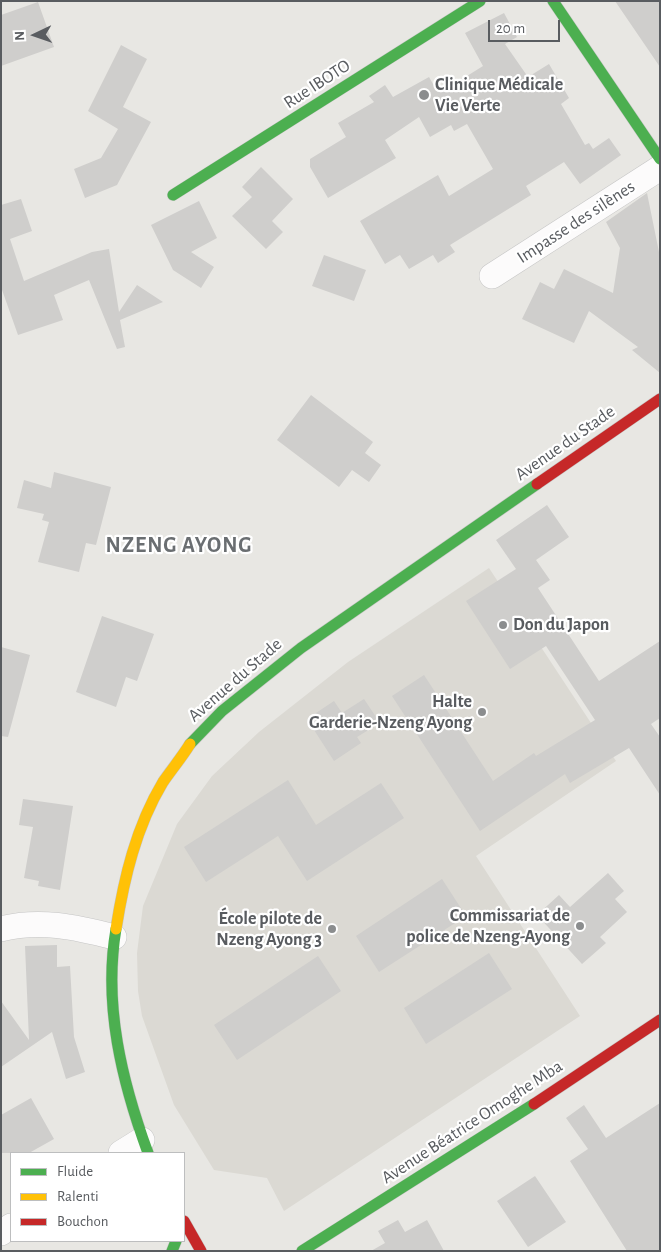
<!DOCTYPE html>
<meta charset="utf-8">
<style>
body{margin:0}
#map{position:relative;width:661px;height:1252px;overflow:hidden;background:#e8e7e3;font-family:"Alegreya Sans",sans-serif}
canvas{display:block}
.frame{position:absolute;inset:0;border:2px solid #595c60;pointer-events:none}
.legend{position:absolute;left:10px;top:1152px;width:175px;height:90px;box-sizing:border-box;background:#fff;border:1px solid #bdbebf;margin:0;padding:6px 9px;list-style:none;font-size:15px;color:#595c60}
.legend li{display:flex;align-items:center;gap:10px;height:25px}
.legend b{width:25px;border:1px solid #bdbebf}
.north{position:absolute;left:10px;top:10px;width:50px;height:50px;-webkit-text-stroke:4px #fff;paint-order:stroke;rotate:267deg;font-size:14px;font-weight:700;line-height:20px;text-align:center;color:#595c60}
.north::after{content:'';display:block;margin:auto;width:18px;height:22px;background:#595c60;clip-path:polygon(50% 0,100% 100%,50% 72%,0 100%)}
.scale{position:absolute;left:488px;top:20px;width:72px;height:22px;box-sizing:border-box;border:2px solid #595c60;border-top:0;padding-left:6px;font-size:15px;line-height:18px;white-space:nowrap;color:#595c60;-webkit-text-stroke:4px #fff;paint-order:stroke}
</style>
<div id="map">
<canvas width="661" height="1252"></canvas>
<div class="frame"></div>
<ul class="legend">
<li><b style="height:6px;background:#4caf50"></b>Fluide</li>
<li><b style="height:6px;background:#ffc107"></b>Ralenti</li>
<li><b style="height:6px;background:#c62828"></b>Bouchon</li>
</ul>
<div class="north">N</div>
<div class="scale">20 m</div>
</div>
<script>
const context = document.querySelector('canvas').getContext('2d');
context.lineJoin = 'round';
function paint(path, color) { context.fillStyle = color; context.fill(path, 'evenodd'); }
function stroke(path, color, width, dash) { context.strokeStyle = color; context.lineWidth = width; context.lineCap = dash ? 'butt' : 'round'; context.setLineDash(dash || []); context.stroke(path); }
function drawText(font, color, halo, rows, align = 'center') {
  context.font = font + ' "Alegreya Sans",sans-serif'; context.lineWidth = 4.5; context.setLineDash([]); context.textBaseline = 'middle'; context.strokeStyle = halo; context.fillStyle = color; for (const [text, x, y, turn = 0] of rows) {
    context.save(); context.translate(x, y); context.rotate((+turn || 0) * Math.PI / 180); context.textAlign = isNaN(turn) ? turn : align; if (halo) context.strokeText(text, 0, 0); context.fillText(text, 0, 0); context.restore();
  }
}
paint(new Path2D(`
 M489,568l127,193 -140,95 104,160 -296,195 -17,-33 -53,-8 -40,-65 -32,-89 -4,-25 -1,-38 6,-47 34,-82 35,-48 47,-44 89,-70z`), '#dbd9d3');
paint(new Path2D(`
 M615,1h45v66z
 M38,2l16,45 -53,19v-51z
 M504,13l13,24 -12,7 23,33 21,-13 20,34 -8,6 24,41 4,-2 4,6 16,-11 12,17 -41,29 -16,-22 -38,24 5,9 -81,50 5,7 -17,11 -5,-8 -24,14 -9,-14 -15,9 -25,-43 78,-46 11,21 44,-27 -26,-45 -13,7 -3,-6 -21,12 -11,-20 -34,23 11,18 -68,40 -18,-31v-8l36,-22 -8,-14 36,-21 -5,-6 16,-11 8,12 36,-20 8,14 4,-2 2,2 40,-25 -18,-33z
 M121,45l26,14 -24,48 28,15 -34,63 -32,13 -11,-29 27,-11 17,-29 -30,-18z
 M261,167l32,32 -21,22 11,11 -17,17 -34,-33 20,-19 -10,-10z
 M647,193l13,64v116l-28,-23 6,-3 -49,-36 -15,32 -52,-24 18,-37 14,7 10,-20 49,24 7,-45 -14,-26z
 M21,199l11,32 -22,8 14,42 68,-29 17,-3 10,63 18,-27 26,17 -43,18 5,27 -8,2 -28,-69 -35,15 9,25 -45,15 -17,-48v-82z
 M199,201l18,37 -26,14 23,15 -13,21 -28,-18 -22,-45z
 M324,255l42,15 -12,31 -42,-15z
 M311,395l62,47 -8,11 16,12 -12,17 -17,-12 -13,17 -62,-47z
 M54,472l57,15 -15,58 -10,-2 -7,29 -41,-10 11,-40 -7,-2 2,-6 -27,-6 7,-28 27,8z
 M547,505l22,32 -33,23 14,20 -12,8 61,93 61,-40v77l-9,6 9,13v58l-31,-47 -59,35 -5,-9 -85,57 -88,-135 32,-21 69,106 41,-28 2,3 59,-36 -49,-74 -36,23 -44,-68 50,-32 -20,-29z
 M102,616l52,18 -17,47 -11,-4 -10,30 -40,-15z
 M1,647l29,8 -22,82 -7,-1z
 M364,699l16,24 -23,14 4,6 -27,18 -27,-42 27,-18 8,12z
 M288,780l28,45 65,-42 23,35 -97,63 -29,-45 -72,46 -22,-35z
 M23,799l50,7 -13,84 -22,-4 1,-5 -15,-3 9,-51 -14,-2z
 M608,873l16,18 -9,8 12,13 -27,25 6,6 -24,21 -45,-49 22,-20 11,12z
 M442,879l24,37 -87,56 -23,-36z
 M57,945v22l13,-1 4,71 11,35 -19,7 -14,-47 -51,35v-66l28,39 -4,-94z
 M489,953l23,36 -86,55 -22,-36z
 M318,956l23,35 -104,69 -23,-35z
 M31,1098l23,41 -25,14h-28v-38z
 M660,1103v148h-33l-57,-90 18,-12 -22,-31 18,-13 22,33z
 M535,1176l31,46 -38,25 -31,-46z
 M398,1220l7,12 22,-12 17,31h-73l14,-8 -7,-12z`), '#cfcecc');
const street = new Path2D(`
 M492,276l168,-108
 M1,929c38,-10 75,-2 113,8
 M121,1153l21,-13
 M1,1233l10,-7`);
const fast = new Path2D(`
 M553,1l107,158
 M173,195l307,-194
 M190,744l32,-33 79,-63 236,-164
 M116,929c-13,76 6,153 32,224
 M172,1251l4,-10
 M302,1251l232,-147`);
const slow = new Path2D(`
 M116,929c8,-51 20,-102 47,-147 9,-13 19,-25 27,-38`);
const jam = new Path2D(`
 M537,484l123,-85
 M534,1104l126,-84
 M184,1221l17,30`);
stroke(street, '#c5c5c5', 26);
stroke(fast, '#c5c5c4', 12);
stroke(slow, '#c5c5c4', 12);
stroke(jam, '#c5c5c4', 12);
stroke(street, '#fcfbfb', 25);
stroke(fast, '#4caf50', 11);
stroke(slow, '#ffc107', 11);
stroke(jam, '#c62828', 11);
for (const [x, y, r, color] of [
 [424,95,6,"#8b8d8e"],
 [503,625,5,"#8b8d8e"],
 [482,712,5,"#8b8d8e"],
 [580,926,5,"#8b8d8e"],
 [332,929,5,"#8b8d8e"]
]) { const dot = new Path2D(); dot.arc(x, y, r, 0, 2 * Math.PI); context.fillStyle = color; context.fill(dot); stroke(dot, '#fff', 2); }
drawText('18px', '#595c60', '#fff', [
 ["Rue IBOTO",317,84,-33],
 ["Impasse des silènes",576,222,-33],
 ["Avenue du Stade",565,443,-35],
 ["Avenue du Stade",235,680,-41],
 ["Avenue Béatrice Omoghe Mba",472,1122,-33]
]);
drawText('bold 18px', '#595c60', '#fff', [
 ["Clinique Médicale",435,85,"left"],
 ["Vie Verte",435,106,"left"],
 ["Don du Japon",513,625,"left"],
 ["Halte",472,702],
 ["Garderie-Nzeng Ayong",472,723],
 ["Commissariat de",570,916],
 ["police de Nzeng-Ayong",570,937],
 ["École pilote de",322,919],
 ["Nzeng Ayong 3",322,940]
], 'right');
context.letterSpacing = '1px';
drawText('bold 22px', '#6a6e71', '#fff', [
 ["NZENG AYONG",179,545]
]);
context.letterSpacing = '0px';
</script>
